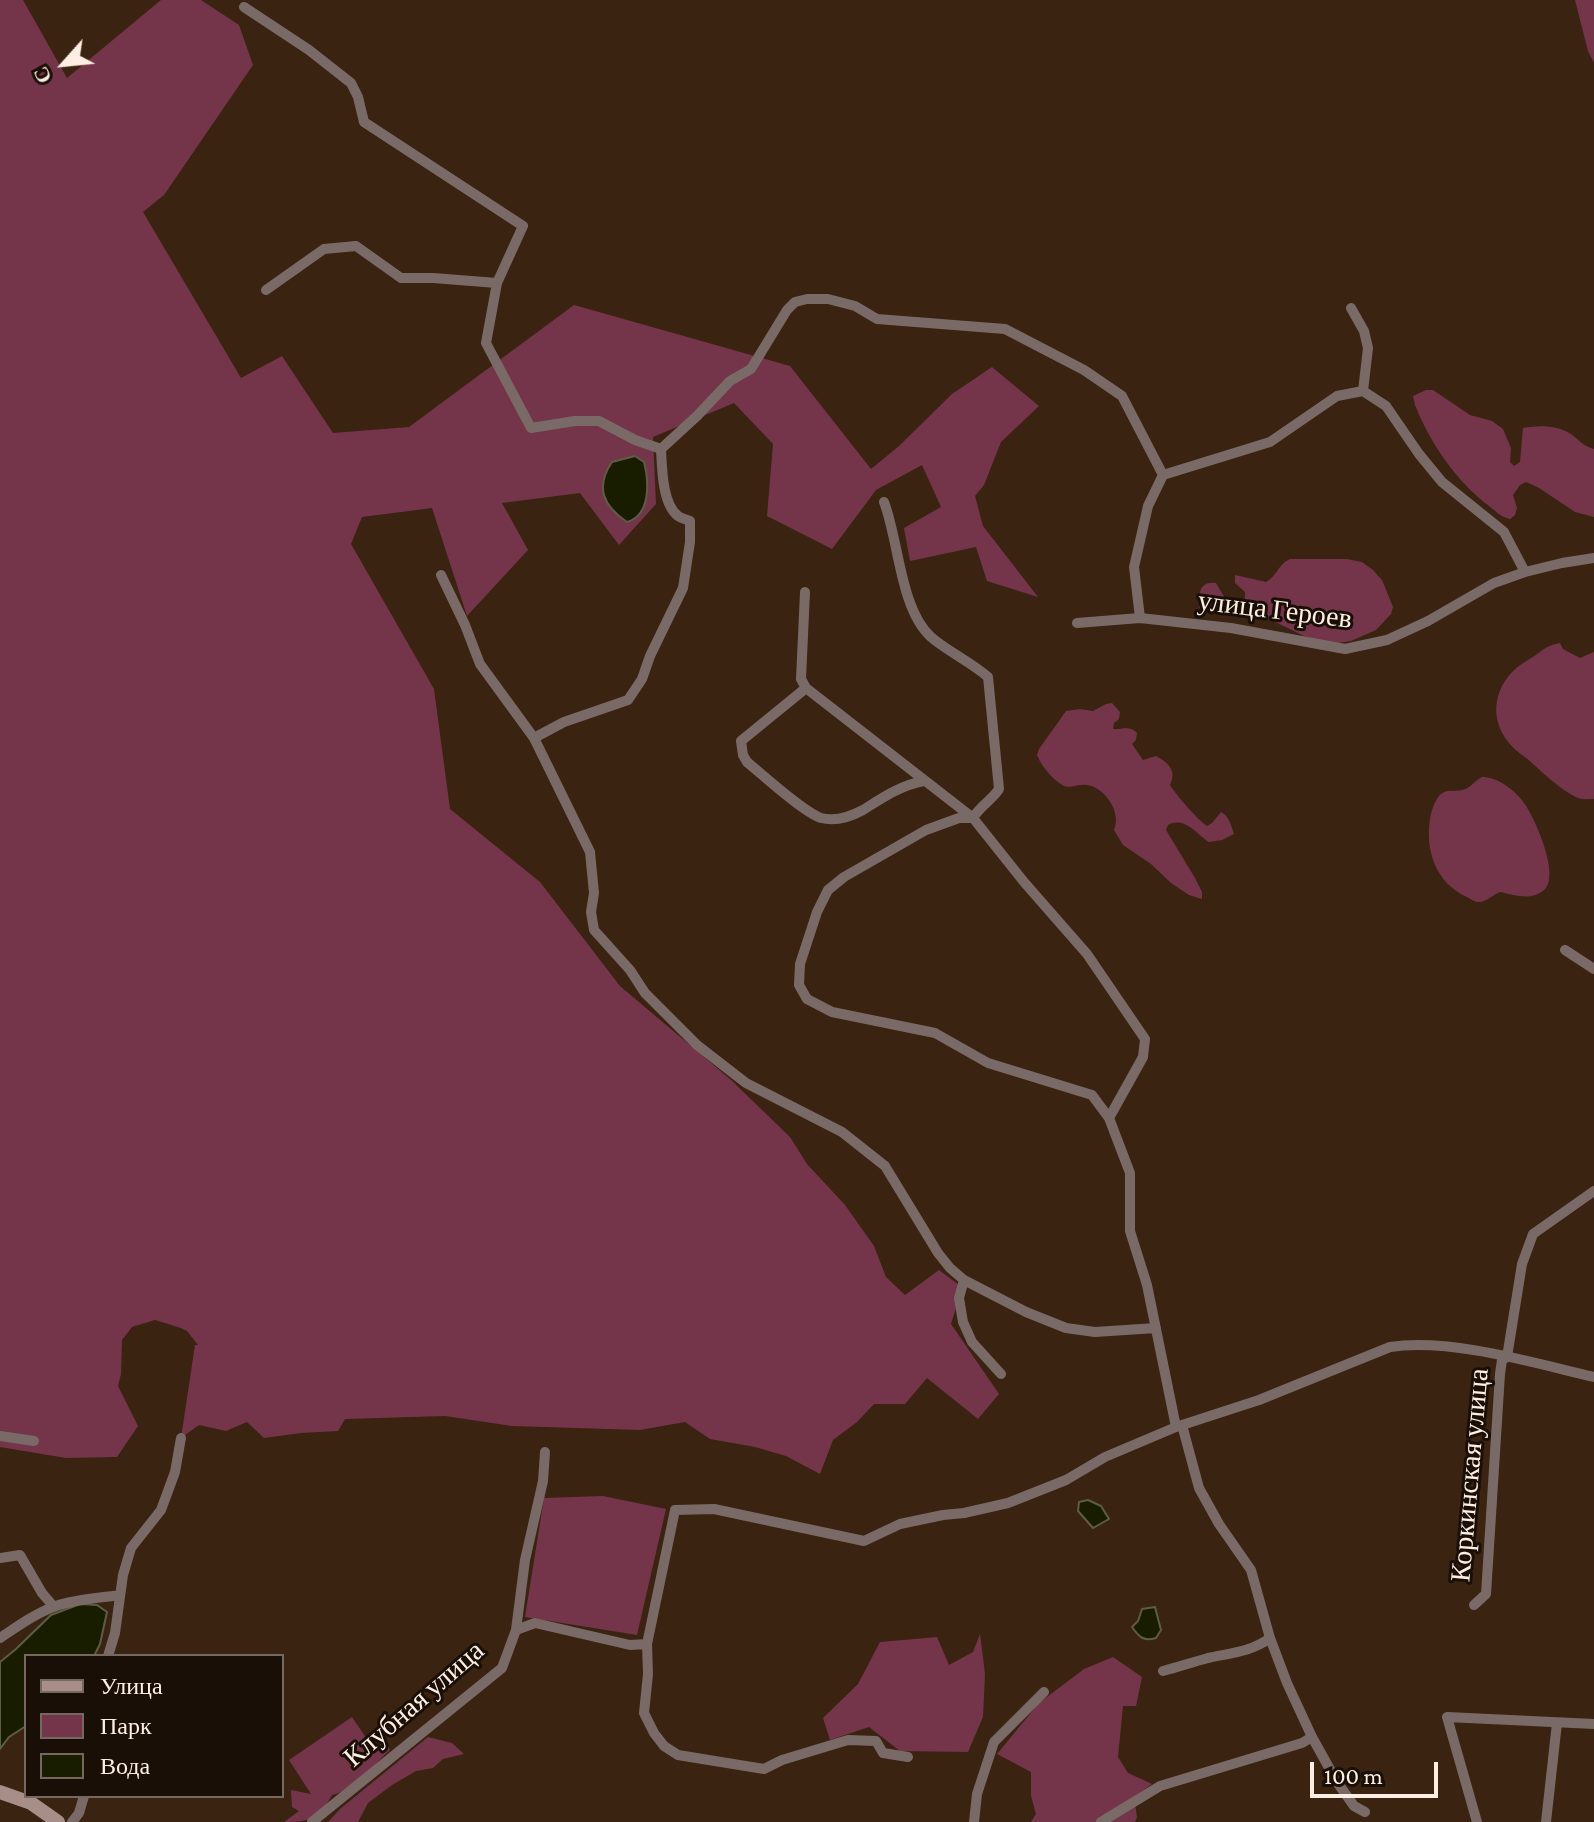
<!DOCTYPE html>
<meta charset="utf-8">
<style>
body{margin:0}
#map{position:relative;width:1594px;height:1822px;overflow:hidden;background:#3a2310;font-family:"Crimson Pro",serif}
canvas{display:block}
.legend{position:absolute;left:24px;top:1654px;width:260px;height:144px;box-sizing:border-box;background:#1a0f07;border:2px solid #75685f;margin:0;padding:10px 14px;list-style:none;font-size:24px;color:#feeee3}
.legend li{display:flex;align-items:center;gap:16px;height:40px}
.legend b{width:40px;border:2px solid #75685f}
.north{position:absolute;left:24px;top:24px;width:80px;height:80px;-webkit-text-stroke:6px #1a0f07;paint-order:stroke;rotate:243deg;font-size:22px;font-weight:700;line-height:32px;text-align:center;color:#feeee3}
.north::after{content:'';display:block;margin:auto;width:28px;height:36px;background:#feeee3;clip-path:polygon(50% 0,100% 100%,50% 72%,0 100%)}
.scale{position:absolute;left:1310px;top:1762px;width:128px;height:36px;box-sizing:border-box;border:4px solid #feeee3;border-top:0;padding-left:10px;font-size:24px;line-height:28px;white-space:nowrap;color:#feeee3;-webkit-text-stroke:6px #1a0f07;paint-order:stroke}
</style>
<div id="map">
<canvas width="1594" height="1822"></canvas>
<ul class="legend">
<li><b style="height:10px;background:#a78e89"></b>Улица</li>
<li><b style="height:22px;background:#74354a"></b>Парк</li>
<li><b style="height:22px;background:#191d00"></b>Вода</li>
</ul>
<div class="north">С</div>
<div class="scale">100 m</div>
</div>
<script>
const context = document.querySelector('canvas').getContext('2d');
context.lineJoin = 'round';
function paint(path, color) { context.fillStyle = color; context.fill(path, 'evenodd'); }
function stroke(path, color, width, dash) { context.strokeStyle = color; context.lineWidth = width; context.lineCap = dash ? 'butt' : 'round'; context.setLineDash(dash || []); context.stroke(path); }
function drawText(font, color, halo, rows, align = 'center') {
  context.font = font + ' "Crimson Pro",serif'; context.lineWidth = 6; context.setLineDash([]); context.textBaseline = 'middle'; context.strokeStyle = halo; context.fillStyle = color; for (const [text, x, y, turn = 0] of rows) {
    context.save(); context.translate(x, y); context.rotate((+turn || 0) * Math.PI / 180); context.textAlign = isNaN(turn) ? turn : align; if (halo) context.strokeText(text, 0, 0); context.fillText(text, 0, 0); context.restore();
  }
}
paint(new Path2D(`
 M0,0h23l44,78 94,-78h40l38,25 14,40 -89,130 -21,17 98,166 41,-22 51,77 76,-6 165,-122 216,61 81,103 28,-23 53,-52 40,-27 47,39 -38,36 -17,43 -9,11 8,30 55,71 -51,-16 -11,-34 -66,14 -6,-33 37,-21 -19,-42 -46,25 -44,59 -65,-33 6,-72 -39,-41 -81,34 3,67 -37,41 -39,-52 -78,10 26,47 -61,66 -35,-108 -70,9 -11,27 83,145 16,120 90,73 80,104 110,93 60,58 17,27 38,41 29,41 12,31 19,18 34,-25 24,18 -4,10 -8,26 48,70 -21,25 -51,-41 -22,26h-31l-17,18 -24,18 -13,34 -34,-18 -31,-9 -45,-8 -25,-17 -45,8 -128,-4 -67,-10 -100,3 -7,12 -37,2 -37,5 -17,-16 -21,9 -27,-6 -18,13 14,-93h3l-11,-14 -6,-3 -26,-8 -23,7 -10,13 -1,34 -3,12 20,40 -21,31 -51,1 -66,-11zM605,472l42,3v22l-6,14 -36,-11z
 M1575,0h19v63l-6,-12z
 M1426,390h7l37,25 22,6 11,8 8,19 -1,14 4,4 6,-4 3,-34c16,-3 34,-3 48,6 8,6 12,12 23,15v68l-19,-5 -36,-24 -13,-6 -6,3 -7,10 4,13 -2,7 -5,4c-10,-2 -14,-8 -21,-13 -33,-25 -59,-63 -74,-101l-2,-9z
 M1290,559h57l15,3 11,8 9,10 11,27 -2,7 -15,16 -25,11 -13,2 -13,-1 -21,-6 -49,-24 -56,-4c0,-13 -1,-27 17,-25l10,17 13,1 6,-2v-7l-10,-9v-8l31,7c11,-6 13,-19 24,-23z
 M1560,643l3,6 17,9 14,-6v147c-6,0 -13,1 -18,-2 -15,-7 -32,-23 -44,-34 -7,-7 -17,-12 -23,-20 -24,-29 -12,-66 19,-83 14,-8 14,-13 32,-17z
 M1112,703l8,9 -1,7 -5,4 -1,6c10,1 16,-4 24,4l-1,7 -4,4 11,16 13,-4c13,7 21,15 14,29 7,11 27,34 37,41l5,-3 9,-11c8,4 10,13 13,22l-12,6 -13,2c-13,-8 -24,-26 -41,-17l-2,5 29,48 7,14v7l-13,-4 -18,-12 -20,-19 -28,-19 -9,-15c8,-17 -9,-43 -27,-45 -9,-2 -17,5 -25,0 -11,-8 -20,-18 -25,-30l2,-6 27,-38 14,-2 13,2 13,-7z
 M1482,777c15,-1 34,14 42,26 11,15 38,75 19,88 -13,10 -28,4 -43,1 -6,2 -15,11 -22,10 -4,0 -7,-3 -11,-5 -31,-14 -42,-46 -37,-78 1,-7 4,-17 9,-23 7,-8 14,-4 23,-6 8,-1 13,-10 20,-13z
 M603,1496l63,13 -29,126 -112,-18 19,-119z
 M980,1634l5,40 -2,43 -15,35 -68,-1 -31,-24 -39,13 -7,-22 35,-34 22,-42 57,-5 12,28 24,-13z
 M1113,1657l29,20 -6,29h-13l-5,51 10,16 24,11 -18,13 3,20 -2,5h-104l5,-8 -5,-18v-24l-34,-18 42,-51 45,-34z
 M352,1717l23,34 6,-4 -2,-6 5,-2 6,11c-18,16 -34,40 -58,45 -13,24 -22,27 -48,27l15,-11 -7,-4 -1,-17 20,4 -22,-34z
 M428,1737l24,6 12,11 -21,5 -10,9 -17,3 -24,14 -24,18 -10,19h-30l12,-13z`), '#74354a');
const water = new Path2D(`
 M635,456l9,6c5,20 7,53 -17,60 -24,-16 -32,-35 -15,-60z
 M1088,1500l13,6 8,13 -16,9 -15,-17 1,-9z
 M80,1604l17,1 10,7 -7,32 -6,12h-68v70l-17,11 -9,12v-87l16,-13 35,-34z
 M1155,1607l6,23 -5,8c-12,4 -17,-1 -24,-11l6,-6 4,-12z`);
paint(water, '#191d00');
stroke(water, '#5e5c44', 2);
stroke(new Path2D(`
 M244,7l65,43 42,33 7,14 6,25 159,104 -26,57 -11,60 45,85 44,-7h24l36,19 26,9
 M266,290l58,-41 32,-3 45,32h32l64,5
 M1351,308l13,23 4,17 -5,43
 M661,449c1,18 1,55 17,67 4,3 8,3 12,5v21l-7,46 -33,68 -8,23 -14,21 -64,22 -30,16 56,114 4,41 -3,19 3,18 36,40 15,23 52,52 49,38 96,49 43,34 53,87 12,15 14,12 62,32 40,16 29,4 61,-4
 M661,449l36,-33 33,-35 21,-12 36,-59 8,-8 12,-3h21l27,7 22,13 128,10 79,41 38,26 41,79 -15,31 -14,61 6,51
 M1163,475l107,-33 67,-46 26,-5 23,15 33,48 23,28 62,50 21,40
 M441,575l24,50 15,39 54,74
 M805,592l-4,87 5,9 167,130c7,-12 19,-18 26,-29l-11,-112c-17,-15 -41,-26 -57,-40 -31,-28 -32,-96 -47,-135
 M1077,623l63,-5 91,10 114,21 42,-9 41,-19 66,-38 31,-11 37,-9 32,-5
 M806,688l-65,53 2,14 4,7c16,13 56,50 74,56 15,4 29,-1 42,-8 19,-12 38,-25 61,-29
 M1565,950l29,19
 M1109,1118l34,-61 2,-18 -58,-85 -63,-72 -51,-64h-14l-33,12 -82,47 -16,13 -11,22 -17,52 -1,21 8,14 25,13 103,21 53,30 104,32 17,23 21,55v58l17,54 29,142
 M964,1280l-5,18 4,24 9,20 29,32
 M1182,1425l17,63 20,36 32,46 19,68 17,45 25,54 25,45 17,24 11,6
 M0,1436l34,5
 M0,1558l20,-3 22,38 12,14
 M1474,1605l12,-11 14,-220 2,-14 5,-3 15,-93 11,-30 61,-43
 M516,1630l19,-7 95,22 17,-1
 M0,1638c18,-12 36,-25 56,-32 21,-7 43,-8 64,-11
 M108,1656l7,-23 8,-58 8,-27 30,-38 14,-38 6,-34
 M1163,1671c15,-4 30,-9 45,-13 22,-5 43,-6 62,-20
 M908,1757l-25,-4 -7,-12 -28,-1 -66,20 -18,9 -86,-14 -14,-9 -10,-13 -10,-20 4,-39 -1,-30 28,-134 39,-1 150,32 36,-17 43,-9 21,-2 44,-10 58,-23 39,-23 71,-30 83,-27 131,-53c61,-9 144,16 204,30
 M72,1822l7,-9 5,-17
 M312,1822l190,-154 14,-38 9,-70 18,-79 2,-29
 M974,1822l3,-28 17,-52 50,-50
 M1101,1822l59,-36 142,-43 10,-6
 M1477,1822l-30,-105 147,7
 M1546,1822l11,-99`), '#7a6a67', 10);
stroke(new Path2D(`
 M0,1792l31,11 27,19`), '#a78e89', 14);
drawText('28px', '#feeee3', '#1a0f07', [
 ["улица Героев",1275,610,7],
 ["Коркинская улица",1470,1475,-85],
 ["Клубная улица",414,1704,-41]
]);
</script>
